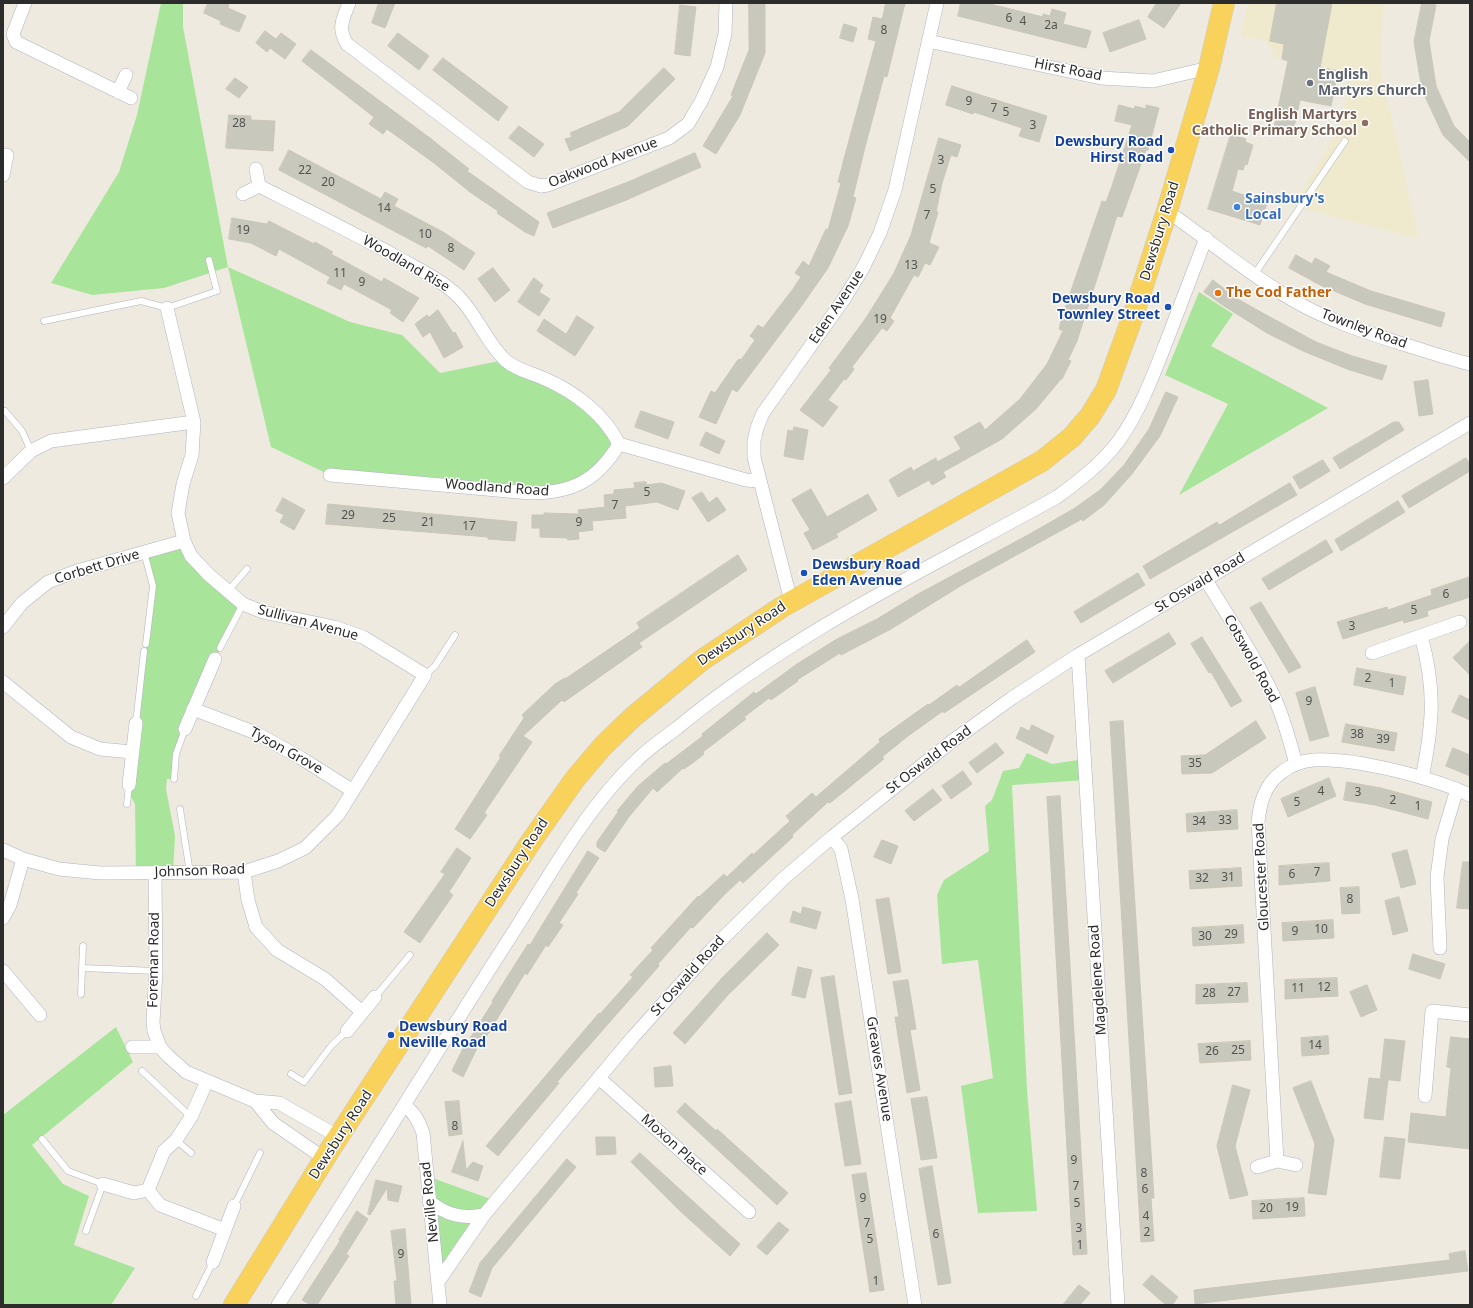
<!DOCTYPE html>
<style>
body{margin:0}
#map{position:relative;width:1473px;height:1308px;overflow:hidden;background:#eeeadf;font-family:"Noto Sans",sans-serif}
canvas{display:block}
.frame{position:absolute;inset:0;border:4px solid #2c2c2c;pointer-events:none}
</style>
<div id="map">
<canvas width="1473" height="1308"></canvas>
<div class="frame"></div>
</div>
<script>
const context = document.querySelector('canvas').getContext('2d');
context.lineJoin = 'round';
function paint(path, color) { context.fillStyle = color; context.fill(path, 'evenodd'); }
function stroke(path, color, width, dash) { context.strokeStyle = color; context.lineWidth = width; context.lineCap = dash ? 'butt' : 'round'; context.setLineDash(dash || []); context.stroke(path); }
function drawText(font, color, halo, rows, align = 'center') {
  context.font = font + ' "Noto Sans",sans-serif'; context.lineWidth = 3; context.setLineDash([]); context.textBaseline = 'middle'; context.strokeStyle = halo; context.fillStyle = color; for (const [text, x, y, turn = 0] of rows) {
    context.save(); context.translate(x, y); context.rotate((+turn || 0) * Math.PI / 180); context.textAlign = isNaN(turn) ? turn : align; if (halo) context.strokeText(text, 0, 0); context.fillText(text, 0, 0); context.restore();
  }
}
paint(new Path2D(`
 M1248,3h135l-2,68 38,168 -126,-33 39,-66 13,-34 4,-33 -76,-16v-6l-7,-10 -25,-5z`), '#efeace');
paint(new Path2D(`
 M161,3h22v24l45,240 122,55 52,13 38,38 64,-13 68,33 47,51 -50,45 -239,-14 -59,-28 -43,-180 -64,21 -72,7 -41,-12 68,-111 18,-57z
 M1199,292l34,22 -22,32 117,62 -149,87 49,-91 -63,-29z
 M184,541l59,63 -28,55 -39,95 -2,25h-7l-1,10 9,47 -2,37h-37l-1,-69 -7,-12 25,-206 -9,-34z
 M1027,753l25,11 32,-5 1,21 -73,5 15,305 10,121 -59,2 -17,-127 32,-8 -15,-118 -36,4 -5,-69 7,-15 45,-29 -4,-45 7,-6 11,-29 16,-3z
 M116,1027l17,35 -101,83 31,39 26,12 -15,49 61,23 -24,37h-108v-190z
 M427,1176l69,25 -58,81z`), '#a8e59b');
const building = new Path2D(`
 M208,3h21l-1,5 18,8 -7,16 -19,-8 1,-3 -17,-8z
 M379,3h16l-10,25 -13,-5z
 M749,3h16v50l-25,62 -24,39 -13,-8 30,-50 -2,-1 18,-45z
 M886,3h19l-18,74 -3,-1 -19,71 -12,50 3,1 -8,28 -20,42 -28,40 -63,84 -5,-3 -16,35 -17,-7 12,-26 4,2 22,-32 2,-2 2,1 14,-20 -5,-4 8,-11 5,3 30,-39 8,-12 -6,-4 8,-12 6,5 17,-37 2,1 13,-47 -3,-1 7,-27 31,-114 -8,-2 5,-22 9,2z
 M961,3h29v1l53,13v-3l7,2 2,-7 14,4 -3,11 28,7 -5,17 -128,-32z
 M1157,3h24l-17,25 -16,-11z
 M1277,3h55l-12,64 18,4 -7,35 -31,-6 -8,36 -19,-4 15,-71 -6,-2 2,-15 -14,-3z
 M1422,3l14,2 -7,36 7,45 18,40 16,16v20l-27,-27 -21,-45 -8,-48z
 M680,5l16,2 -6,49 -15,-2z
 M1139,20l7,19 -36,13 -7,-19z
 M844,24l13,4 -4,14 -13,-4z
 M265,31l11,8 5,-6 15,11 -11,15 -15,-11 -3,4 -11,-9z
 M398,33l31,23 -10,14 -31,-24z
 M311,50l119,88 39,31 -2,2 72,51 -5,14 -9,-4 -28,-19 1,-2 -28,-19 -36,-29 -47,-34 -4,5 -14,-10 5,-7 -72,-56z
 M443,58l65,49 -10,14 -65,-51z
 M664,68l11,11 -47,47 -58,25 -5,-12 7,-2 -2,-4 49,-21z
 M235,78l13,9 -9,11 -13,-9z
 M952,86l95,30 -8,26 -20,-6 3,-8 -48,-16 -1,2 -27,-9z
 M1119,105l15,4 1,-3 11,3v-4l13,3 -11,42h-2l-24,67 -5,-1 -40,125 -9,19 3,1 -9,18h-1l-25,30 -34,30 -59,33 3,5 -14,8 -3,-5 -31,17 -9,-17 22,-13 2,4 23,-13 1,4 24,-13 -7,-12 26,-15 5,8 35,-31 27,-35 16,-33 -4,-2 5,-18 38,-110 4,1 6,-16 20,-61 -17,-4z
 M229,115l22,1v4l24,1 -2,30 -47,-3z
 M519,126l25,18 -10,13 -25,-19z
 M1231,134l15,5 -1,3 8,3 -6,20 -2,-1 -2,6 -5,-1 -6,22 35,12 -7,22 -52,-16z
 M939,138l22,7 -4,12 -6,-2 -9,28 -6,29h2l-9,31 10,4 -9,18 -5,-2 -7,14 -4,-2 -24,43 4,3 -7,10 -5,-3 -30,39 2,2 -8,11 -2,-1 -16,21 10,7 -15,20 -23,-17 31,-40 -2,-2 37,-50 28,-45 17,-38z
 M289,150l92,49 4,-7 13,7 -4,7 49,26 32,21 -11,17 -36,-24 -2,2 -147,-78z
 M695,153l6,14 -77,34 -71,27 -6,-15 81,-31z
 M232,218l35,6 2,-3 45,23 1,-2 18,10 -2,2 51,28 2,-4 35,20 -16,24 -13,-9 2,-3 -48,-26 -3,6 -14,-7 3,-6 -51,-28 -3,7 -25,-13 -22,-4z
 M1296,255l16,9 3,-6 15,8 -4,6 45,19 74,22 -4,14 -76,-23 -43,-18 -33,-18z
 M493,268l17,22 -15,12 -17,-23z
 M534,278l9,7 -4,7 11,7 -11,17 -21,-14z
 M1213,280l23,18 23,13 57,31 36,14 35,10 -5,14 -35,-11 -44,-18 -36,-18 -43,-27 -20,-14z
 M438,310l15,23 2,-1 8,15 -19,11 -14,-26 -7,5 -8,-13 12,-9 2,2z
 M577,316l17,11 -19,29 -38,-25 7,-12 22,15z
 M1428,380l5,34 -14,2 -5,-34z
 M1166,392l12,5 -18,39 -28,38 -28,31 -21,16 -1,-2 -120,66 -71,44 -50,26 -1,-2 -43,27 1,1 -27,19 -2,-2 -25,19 2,2 -43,33 1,2 -10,8 -10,7 -1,-1 -26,24 -4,-4 -25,30 -23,34 -8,-5v-5l21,-30 -1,-1 21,-25 27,-23 1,1 37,-28 -1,-2 52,-42 2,2 41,-30 40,-25 40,-20 41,-25 110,-59 47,-27 25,-18 24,-25 25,-36z
 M641,411l33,11 -6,17 -33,-12z
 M1394,422h5l5,8 -64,39 -7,-11z
 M794,427l14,3 -5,30 -19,-4 4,-26 5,1z
 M706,432l19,9 -6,13 -19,-9z
 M1466,458l4,6v7l-61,37 -7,-12z
 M1323,460l7,11 -30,18 -7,-12z
 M646,482v3l15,-2 24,8 -7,19 -21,-8 -32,4 1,12 -34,3 1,9 -15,2 1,7 -11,1 -1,-2 -27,-1v-9h-8v-13h12v-2l35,1 -1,-4 27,-3 -1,-12 10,-1v-4l21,-2 -1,-5z
 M1290,483l7,12 -147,84 -7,-13 74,-44 2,3z
 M811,489l16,28 41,-23 9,16 -41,24 2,3 -25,13 -9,-17 6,-3 -18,-30z
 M702,492l7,11 8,-6 9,13 -18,12 -16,-24z
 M283,498l22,12 -11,20 -14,-8 4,-7 -8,-4z
 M1398,501l7,11 -64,39 -6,-11z
 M328,504l189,18 -2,19 -27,-2v-2l-162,-13z
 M1326,540l7,12 -64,38 -7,-11z
 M738,555l9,15 -108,73 3,4 -78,55 -2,-2 -39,36 9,6 -48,71 3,2 -17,24 -15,-10 46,-72 -2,-1 25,-38 -2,-3 33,-31 10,-6v1l75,-51 -3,-5z
 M1138,573l7,12 -64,38 -7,-11z
 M1470,577v20l-43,14 1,5 -24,7 -1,-3 -60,19 -6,-17 50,-15 1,3 44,-15 -1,-5z
 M1261,602l40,65 -12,6 -39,-65z
 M1169,633l7,11 -63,39 -8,-12z
 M1202,637l40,64 -11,6 -20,-35 -2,1 -18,-29z
 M1027,640l8,12 -91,61 -1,-2 -35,25 -26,21 2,2 -54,44 -2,-1 -36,33 1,2 -50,46 -3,-3 -15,14 -32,34 -2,-1 -33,37 1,2 -102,116 2,1 -61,73 -12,-10 113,-133 1,1 33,-37 -3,-2 23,-25 -2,-2 47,-52 1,1 25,-23 3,3 25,-24 1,2 37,-34 -4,-5 26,-23 4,4 64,-55 -1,-3 49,-35 1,1 28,-20 2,2z
 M1470,641v34l-17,-17z
 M1357,668l49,9 -3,18 -49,-10z
 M1315,687l14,49 -19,5 -14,-48z
 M1460,695l10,5v20l-18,-8z
 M1123,721l31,477h-3l3,43 -13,1 -31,-520z
 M1256,721l10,17 -54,35 -30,1 -1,-18 24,-1z
 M1346,724l51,9 -3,18 -52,-9z
 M1032,725l22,11 -7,18 -31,-16 5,-11 8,4z
 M996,743l8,10 -27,20 -8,-10z
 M1453,748l17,7v21l-24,-10z
 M963,771l9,13 -21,15 -9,-13z
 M1329,778l7,18 -48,21 -7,-18z
 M1347,782l34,6 51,14 -4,17 -53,-14 -31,-5z
 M933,789l9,11 -28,21 -9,-10z
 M1060,796l27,458 -14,1 -26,-458z
 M1237,810l1,19 -51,3 -1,-18z
 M882,840l16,6 -7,18 -17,-7z
 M457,848l14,10 -22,34 4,3 -33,48 -16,-11 41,-58 -4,-2z
 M1407,850l9,34 -15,4 -9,-34z
 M588,851l11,7 -23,35 2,1 -19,29 4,2 -15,22 -2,-2 -19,30 -2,-2 -42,69 -2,-2 -18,37 -11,-6 14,-29 1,1 26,-41 -1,-1 36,-57 2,1 11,-18z
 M1463,862h7v47l-13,-1z
 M1329,863l1,18 -51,4v-19z
 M1241,868l1,18 -52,3 -1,-18z
 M1359,887l1,26 -18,1 -2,-26z
 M1399,897l9,34 -15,4 -8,-34z
 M889,898l12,74 -13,2 -12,-74z
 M803,907l18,5 -5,17 -26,-7 3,-11 8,3z
 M1333,920l1,18 -51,3 -1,-18z
 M1243,925l1,18 -51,3 -1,-18z
 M767,933l12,12 -52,51 -42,48 -12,-11 49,-55z
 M1413,954l32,10 -5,15 -31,-10z
 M798,967l14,3 -7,28 -13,-3z
 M834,976l18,117 -13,2 -18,-117z
 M1337,978l1,18 -53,3v-19z
 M908,980l8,49 -6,1 10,60 -13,3 -12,-76h4l-6,-35z
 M1247,983l1,19 -52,2v-19z
 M1367,985l10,25 -16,7 -11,-25z
 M1328,1036l1,18 -27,2 -1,-18z
 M1451,1037l19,2v110l-62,-7 3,-29 35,4 5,-49 -4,-1z
 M1385,1039l20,2 -5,40 -18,-2 6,1 -5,40 -19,-2 5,-40 11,1z
 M1250,1041l1,19 -51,3 -2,-19z
 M671,1066l2,20 -18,1 -1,-19z
 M1311,1081l23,59 -8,55 -18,-2 7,-49 -22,-56z
 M1233,1085l17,5 -15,56 13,49 -18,4 -13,-53z
 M927,1097l10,61 -16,2 -10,-61z
 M459,1101l3,33 -13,2 -4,-34z
 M851,1101l10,63 -16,2 -10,-62z
 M685,1103l31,28 1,-2 71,64 -11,12 -100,-93z
 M596,1137h19l1,17 -19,1z
 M1385,1137l20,2 -5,40 -20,-2z
 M463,1141l3,29 7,-8 10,4 -5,15 -26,-9z
 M640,1153l100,91 -10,12 -51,-46 -48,-48z
 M567,1159l9,8 -84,101 -11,29 -12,-5 11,-29z
 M932,1166l19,117 -13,2 -19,-116z
 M866,1173l18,117 -14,2 -18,-117z
 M376,1180l26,6 -4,16 -10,-2 -1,-12 -17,27 -2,-1z
 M1304,1198l1,18 -52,3 -1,-18z
 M357,1211l11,8 -22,35 3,2 -32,49h-6l-9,-5 38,-59 -1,-1z
 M779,1222l10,8 -22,25 -10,-8z
 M405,1229l6,76h-15l-2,-24h3l-6,-50z
 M1465,1251l3,20 -273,33 -1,-14 256,-30 -1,-6z
 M1152,1275l26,22 -6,8h-6l-23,-20z
 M1079,1285l11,8 -10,12h-17z`);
paint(building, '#c9c8bd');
stroke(building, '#cac6b8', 1);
const service = new Path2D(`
 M1254,275l91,-134
 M44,321l97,-20 26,7 50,-17 -8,-31
 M5,411l17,20 9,20
 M144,552l9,34 -7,58
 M228,591l19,-22
 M220,648l23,-44
 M425,675l10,-9 20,-31
 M136,723l8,-72
 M174,779l2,-25 9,-25
 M127,804l2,-19
 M180,809l10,64
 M82,968l74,3
 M81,994l2,-48
 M375,997l35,-42
 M142,1071l49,46
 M291,1074l13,8 27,-36 16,-15
 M42,1139l26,32 35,13 -17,47
 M176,1140l15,13
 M234,1206l26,-53
 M196,1296l17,-34`);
const minor = new Path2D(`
 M25,3l-12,31 3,8 115,56
 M349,3c-6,16 -12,25 -2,41l181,138 13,4 7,-1 121,-47 19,-14 14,-24 15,-33 8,-33 1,-31
 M928,41l173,37 52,3 56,-13
 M118,92l8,-17
 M3,175l4,-20
 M259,186c46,23 93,46 138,71 21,12 43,22 61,39 19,19 28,46 47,64 11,10 27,13 40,19 30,13 60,36 74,65
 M243,194l16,-8 -3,-17
 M1167,211c42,29 80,62 124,88 37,22 77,34 118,47 20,6 40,13 61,18
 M330,475l200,18c42,0 67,-12 89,-49l127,36 13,1
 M3,478l28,-27 20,-10 143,-19
 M1206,580c23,38 49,76 68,117 10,21 16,45 22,67
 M791,601l-37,-144v-16l3,-13 6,-15 81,-114 19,-31 17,-35 15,-43 42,-187
 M3,627l19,-24 26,-21 29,-11 107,-30
 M1421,636c15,54 12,88 1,142
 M1372,653l88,-31
 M1078,655l40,650
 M3,682l68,55 29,12 32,3
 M193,709l63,24 45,25 52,33
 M185,729l30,-70
 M129,785l7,-62
 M832,837l9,12 11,50 63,406
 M3,850l20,9 36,10 41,4 144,-1 34,-11 27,-13 33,-33 87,-140 -62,-38 -29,-10 -71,-15 -20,-8 -34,-29 -18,-19 -7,-15 -6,-28 5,-29 9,-29 2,-33 -27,-114
 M244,872l4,28 8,27 21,23 48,29 37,33
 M155,873l1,98 -3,51 1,9 6,16 7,8 19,17 69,29 24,2 60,34
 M3,918l7,-13 13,-46
 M1440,948l-3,-71 5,-38 15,-50
 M3,971l37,44
 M347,1031l28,-34
 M132,1047h28
 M599,1078l150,134
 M1425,1096l7,-85 38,4
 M255,1101l18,22 52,36
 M405,1106c10,7 14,16 18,27l17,172
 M1277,1161l-19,-339c2,-20 7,-38 24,-50 9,-7 21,-11 31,-12 41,-3 120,18 157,35
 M1257,1167l20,-6 19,4
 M103,1184l31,9 14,-3 12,15 65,25
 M148,1190l16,-39 12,-11 15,-23 16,-36
 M429,1201c17,14 33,18 55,14
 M213,1262l21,-56
 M438,1282l46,-67 149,-178 79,-88 72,-71 48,-41 119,-95 61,-44 66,-43 392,-232
 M278,1305c78,-121 153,-245 231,-366 38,-59 77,-131 128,-179 12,-12 27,-22 40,-32 115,-95 250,-159 380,-231 22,-16 44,-33 61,-55 22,-31 35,-66 49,-102 13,-34 26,-68 39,-102`);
const trunk = new Path2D(`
 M234,1305l97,-157 201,-308 43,-61 28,-33 30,-29 69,-57 80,-53 260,-146 30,-24 18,-21 16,-26 28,-77 33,-102 42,-143 15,-65`);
stroke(service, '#b2b2c0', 7);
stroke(minor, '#b2b2c0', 14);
stroke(trunk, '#ccc', 22);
stroke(service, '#fff', 6);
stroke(minor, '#fff', 13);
stroke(trunk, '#f9d25c', 21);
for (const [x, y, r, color] of [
 [1310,83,4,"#6b7280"],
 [1365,123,4,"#8d6e63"],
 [1171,150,4,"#1a4fb4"],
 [1237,207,4,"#3f7fe0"],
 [1218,293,4,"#e8710a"],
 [1168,307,4,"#1a4fb4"],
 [804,573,4,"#1a4fb4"],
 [391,1035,4,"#1a4fb4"]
]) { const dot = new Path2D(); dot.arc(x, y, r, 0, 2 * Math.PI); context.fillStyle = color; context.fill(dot); stroke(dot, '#fff', 1.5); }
drawText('12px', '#535350', null, [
 ["6",1009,19],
 ["4",1023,22],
 ["2a",1051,26],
 ["8",884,31],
 ["9",969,102],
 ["7",994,109],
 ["5",1006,113],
 ["28",239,124],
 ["3",1033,126],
 ["3",941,161],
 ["22",305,171],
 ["20",328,183],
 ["5",933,190],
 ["14",384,209],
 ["7",927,216],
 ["19",243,231],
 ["10",425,235],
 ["8",451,249],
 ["13",911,266],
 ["11",340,274],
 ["9",362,283],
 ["19",880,320],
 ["5",647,493],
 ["7",615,506],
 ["29",348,516],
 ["25",389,519],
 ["21",428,523],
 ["9",579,523],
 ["17",469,527],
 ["6",1446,595],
 ["5",1414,611],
 ["3",1352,627],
 ["2",1368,679],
 ["1",1392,684],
 ["9",1309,702],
 ["38",1357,735],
 ["39",1383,740],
 ["35",1195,764],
 ["4",1321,792],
 ["3",1358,793],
 ["2",1393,801],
 ["5",1297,803],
 ["1",1418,807],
 ["33",1225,821],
 ["34",1199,822],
 ["7",1317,873],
 ["6",1292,875],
 ["31",1228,878],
 ["32",1202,879],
 ["8",1350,900],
 ["10",1321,930],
 ["9",1295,932],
 ["29",1231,935],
 ["30",1205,937],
 ["12",1324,988],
 ["11",1298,989],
 ["27",1234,993],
 ["28",1209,994],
 ["14",1315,1046],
 ["25",1238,1051],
 ["26",1212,1052],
 ["8",455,1127],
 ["9",1074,1161],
 ["8",1144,1174],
 ["7",1076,1187],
 ["6",1145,1190],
 ["9",863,1199],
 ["5",1077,1204],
 ["19",1292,1208],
 ["20",1266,1209],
 ["4",1146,1217],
 ["7",867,1224],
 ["3",1079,1229],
 ["2",1147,1233],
 ["6",936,1235],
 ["5",870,1240],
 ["1",1080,1246],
 ["9",401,1255],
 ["1",876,1282]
]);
drawText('14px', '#2c2c2c', '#fff', [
 ["Hirst Road",1068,70,11],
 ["Oakwood Avenue",603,163,-21],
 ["Dewsbury Road",1160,231,-73],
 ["Woodland Rise",406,264,30],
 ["Eden Avenue",837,307,-56],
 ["Townley Road",1364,329,20],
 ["Woodland Road",497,488,4],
 ["Corbett Drive",97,567,-17],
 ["St Oswald Road",1200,583,-31],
 ["Sullivan Avenue",308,623,15],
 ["Dewsbury Road",742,634,-34],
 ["Cotswold Road",1251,659,61],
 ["Tyson Grove",286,751,29],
 ["St Oswald Road",929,760,-37],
 ["Dewsbury Road",517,863,-57],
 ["Johnson Road",200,871,-2],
 ["Gloucester Road",1262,877,-93],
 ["Foreman Road",154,960,-89],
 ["St Oswald Road",688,976,-48],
 ["Magdelene Road",1098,980,-94],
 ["Greaves Avenue",879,1069,81],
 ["Dewsbury Road",341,1135,-57],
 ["Moxon Place",674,1145,42],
 ["Neville Road",430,1202,-96]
]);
drawText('bold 14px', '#5b616d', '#fff', [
 ["English",1318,75],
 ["Martyrs Church",1318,91]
], 'left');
drawText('bold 14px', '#785e54', '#fff', [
 ["English Martyrs",1357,115],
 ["Catholic Primary School",1357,131]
], 'right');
drawText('bold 14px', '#164399', '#fff', [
 ["Dewsbury Road",1163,142],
 ["Hirst Road",1163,158],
 ["Dewsbury Road",1160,299],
 ["Townley Street",1160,315],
 ["Dewsbury Road",812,565,"left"],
 ["Eden Avenue",812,581,"left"],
 ["Dewsbury Road",399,1027,"left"],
 ["Neville Road",399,1043,"left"]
], 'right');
drawText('bold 14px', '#366cbe', '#fff', [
 ["Sainsbury's",1245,199],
 ["Local",1245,215]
], 'left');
drawText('bold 14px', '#c56008', '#fff', [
 ["The Cod Father",1226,293]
], 'left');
</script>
